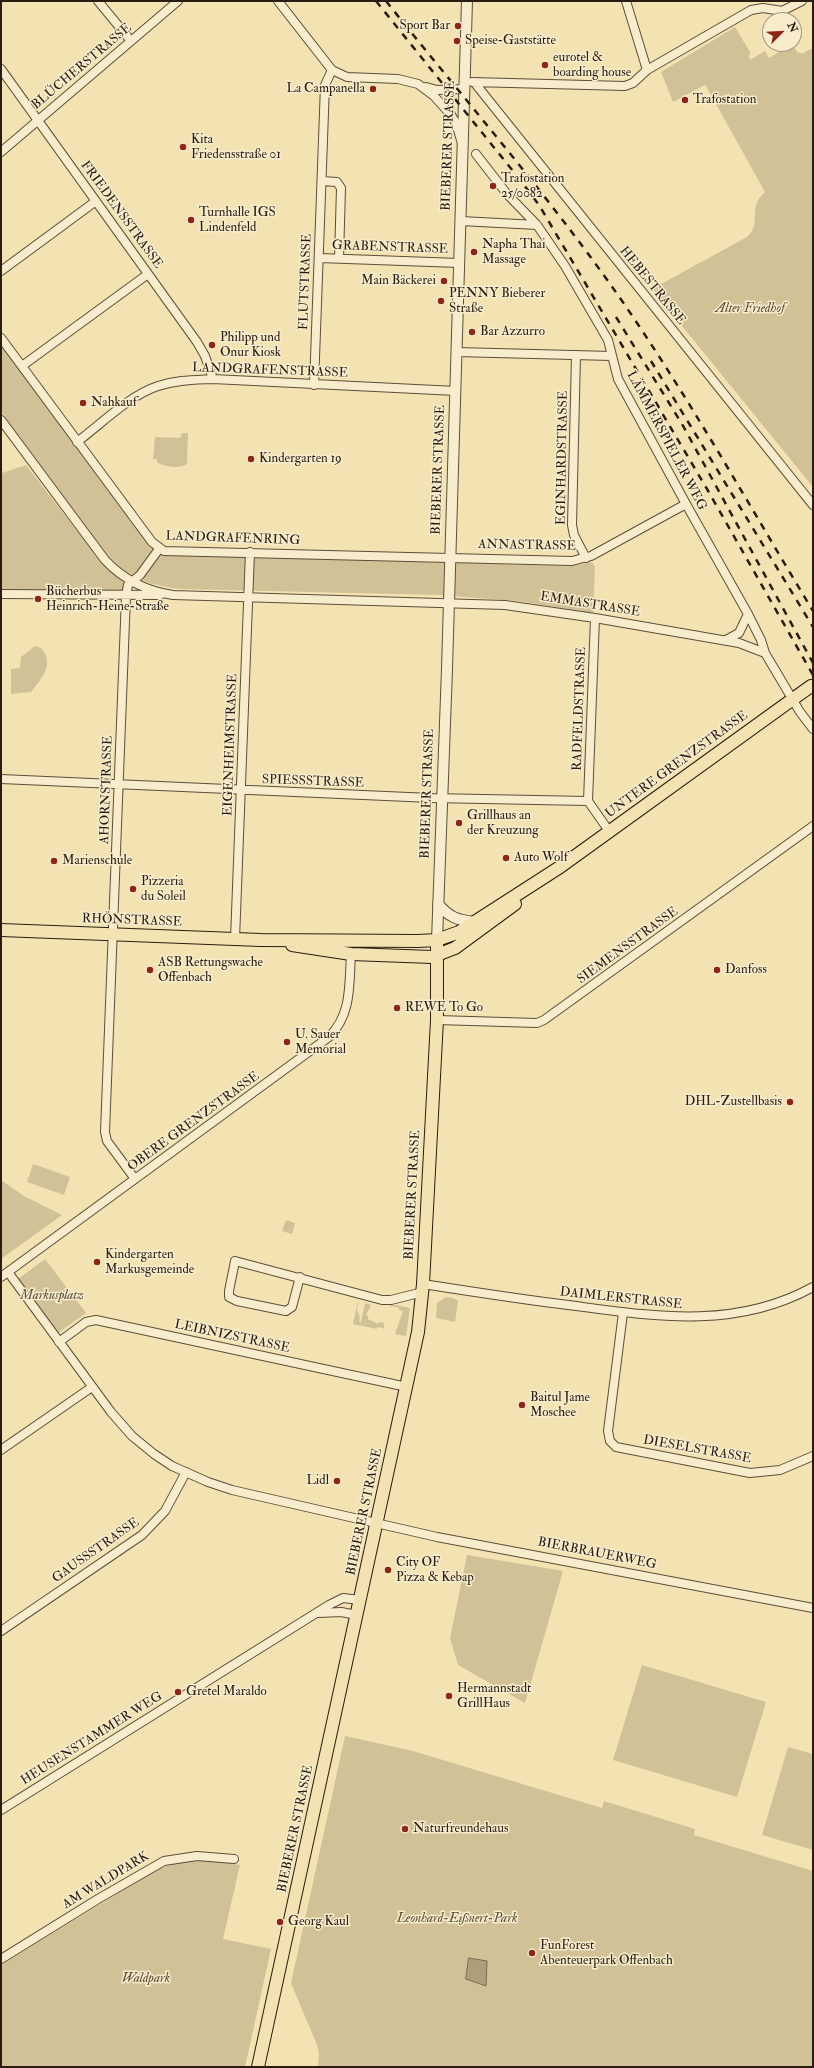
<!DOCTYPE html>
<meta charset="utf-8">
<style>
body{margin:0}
#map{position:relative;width:814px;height:2068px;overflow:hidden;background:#f3e3b2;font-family:"IM FELL Double Pica",serif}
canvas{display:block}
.frame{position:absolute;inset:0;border:2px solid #291c10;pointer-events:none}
.north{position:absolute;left:762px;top:12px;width:40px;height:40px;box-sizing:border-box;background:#f7edcd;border:1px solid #a59981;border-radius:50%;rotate:66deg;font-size:11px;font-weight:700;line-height:16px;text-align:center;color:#291c10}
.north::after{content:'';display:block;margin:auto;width:14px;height:18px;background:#8f2418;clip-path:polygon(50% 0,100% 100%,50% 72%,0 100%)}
</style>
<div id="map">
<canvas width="814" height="2068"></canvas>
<div class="frame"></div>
<div class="north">N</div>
</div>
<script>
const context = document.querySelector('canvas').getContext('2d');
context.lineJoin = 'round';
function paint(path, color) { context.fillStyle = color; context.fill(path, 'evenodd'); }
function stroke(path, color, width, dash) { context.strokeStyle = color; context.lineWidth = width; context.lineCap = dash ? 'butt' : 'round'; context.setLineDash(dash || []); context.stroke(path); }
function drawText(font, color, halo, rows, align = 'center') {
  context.font = font + ' "IM FELL Double Pica",serif'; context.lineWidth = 3; context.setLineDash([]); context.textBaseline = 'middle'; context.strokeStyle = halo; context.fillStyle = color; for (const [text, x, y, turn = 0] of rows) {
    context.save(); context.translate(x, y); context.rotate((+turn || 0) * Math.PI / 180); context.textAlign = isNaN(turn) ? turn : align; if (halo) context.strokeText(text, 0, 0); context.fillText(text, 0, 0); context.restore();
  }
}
paint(new Path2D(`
 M735,27l15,25 -1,5 1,3 15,-9 4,7 23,-14 6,9 2,-1 1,2 12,-6v439l-161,-198 95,-52c16,-14 -1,-29 18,-45l-59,-106 -1,-1 -32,17 -12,-30z
 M1,343l150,204 11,8 410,11 20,-4 3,5 -2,46 -75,-12 -80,-6 -257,-6c-37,-4 -54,-13 -79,-40l-101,-137z
 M182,433h6l-1,31c-7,5 -24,3 -30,-2v-3h-4l2,-22 25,1z
 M26,465l65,84 20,23 11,8 2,6 -2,5 -121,-1 1,-117z
 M35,646l6,2c14,16 1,30 -10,44l-20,2v-25l9,-1 1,-11z
 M33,1164l37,13 -6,18 -37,-13z
 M1,1180l23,16 38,19 -61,44z
 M286,1220l9,3 -3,11 -10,-3z
 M45,1259l41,54 -28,20 -40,-54z
 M359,1296l-2,13 3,9 -1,4h2l4,-19 6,2 -5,10 2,1v3l10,5 1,-2 5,1v5l3,1 -10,-2v2l-24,-5z
 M446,1297l7,1 5,3 -3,21 -19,-4 1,-15z
 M391,1304l19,4 -4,28 -11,-2 8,-23 -4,-1v-2l-7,-2 -2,2z
 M467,1555l96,16 -38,132 -67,-38 -8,-27z
 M642,1665l124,37 -29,95 -124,-37z
 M345,1736l68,15 189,57 2,-7 91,28 -1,6 119,36v196h-495l1,-14 -2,-8 -26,-62z
 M788,1747l25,7v96l-51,-15z
 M215,1859l25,6 -17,74 48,10 -26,118h-244v-102l152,-93c23,-11 37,-12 62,-13z`), '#d1c196');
const water = new Path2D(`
 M469,1958l18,3 -1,25 -20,-7z`);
paint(water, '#ae9f7b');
stroke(water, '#796b50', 1);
const minor = new Path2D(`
 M98,1l33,40
 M278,1l54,69 15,7 51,2 20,5 16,12 17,19 5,8 5,17
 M626,1l21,69
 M1,69l196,273 8,14 8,23
 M472,82l153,4 8,-3 14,-13 104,-60 12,-2 19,3 20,-10
 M474,82l339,423
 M426,87l11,3 28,-1
 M1,152l177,-151
 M476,154l31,40 30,31 28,41 43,74 10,39 68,125 62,110 13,26 4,13 35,59 13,17
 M322,181l15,1 4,6 -2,70
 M461,221l76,4
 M319,258l140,5
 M1,271l95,-70
 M1,338l151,204 12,9 408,10 19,-5 95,-52
 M456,352l156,4
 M576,355l-4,170 2,10 12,23
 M22,366l126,-92
 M314,385l11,-300 7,-15
 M1,420l104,140c19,20 40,31 68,35l332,10 90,13 144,25 26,10
 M77,442c24,-18 53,-47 81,-56 18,-6 36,-6 55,-7l243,12
 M1,594l159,1
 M726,640l13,-7 9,-19
 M1,779l430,19 157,3
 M588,801l7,-183
 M588,801l21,30
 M235,939l15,-387
 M437,1020l100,3 7,-3 269,-194
 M135,1179l-28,-38 -2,-9 1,-26 20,-510 2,-11 12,-10 19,-26
 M8,1272l103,140 21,24 22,18 18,12 36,16 24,8 205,47 376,71
 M1,1277l328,-240c23,-23 20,-52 22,-83
 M300,1277l-8,30 -6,4 -49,-10 -8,-4v-6l6,-30 147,39h9l32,-8
 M423,1284c51,8 102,16 153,22 82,11 161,23 237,-19
 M623,1313l-15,118 2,10 6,6 134,26 30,-3 33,-14
 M59,1342l27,-20 10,-2 311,67
 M1,1450l91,-63
 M319,1613l22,-1 16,3
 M1,1631l141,-96 23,-24 21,-39
 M1,1810l328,-205 14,-7 17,2
 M1,1959l97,-60 66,-38 33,-5 37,3`);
const tertiary = new Path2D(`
 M438,904c11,13 19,16 36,18
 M437,940l10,-271 20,-668`);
const primary = new Path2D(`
 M1,930l260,10 157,1 19,-1 22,-8 101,-65 251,-181
 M292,945l59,9 81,3 23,-9 60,-44
 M258,2067l160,-735 5,-48 14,-264v-80`);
stroke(minor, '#5c4e38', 10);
stroke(tertiary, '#5c4e38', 12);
stroke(primary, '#291c10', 14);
stroke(minor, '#f7edcd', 8);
stroke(tertiary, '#f7edcd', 10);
stroke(primary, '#f3e3b2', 12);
stroke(new Path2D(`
 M376,1l145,180 18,24 168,284 106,186
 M386,1c78,98 162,194 234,297 70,101 130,209 193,313
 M616,317l66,107 131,239
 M651,361l162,266`), '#291c10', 2.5, [7, 7]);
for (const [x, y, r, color] of [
 [458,26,4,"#8f2418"],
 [457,41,4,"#8f2418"],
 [545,65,4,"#8f2418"],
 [373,89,4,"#8f2418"],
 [685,100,4,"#8f2418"],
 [183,147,4,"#8f2418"],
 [493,186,4,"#8f2418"],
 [191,220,4,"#8f2418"],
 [474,252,4,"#8f2418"],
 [444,281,4,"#8f2418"],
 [441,301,4,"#8f2418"],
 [472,332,4,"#8f2418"],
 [212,345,4,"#8f2418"],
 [83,403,4,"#8f2418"],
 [251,459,4,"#8f2418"],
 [38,599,4,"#8f2418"],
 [459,823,4,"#8f2418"],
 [506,858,4,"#8f2418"],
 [54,861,4,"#8f2418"],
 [133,889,4,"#8f2418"],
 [150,970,4,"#8f2418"],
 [717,970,4,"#8f2418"],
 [397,1008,4,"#8f2418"],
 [287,1042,4,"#8f2418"],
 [790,1102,4,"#8f2418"],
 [97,1262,4,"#8f2418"],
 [522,1405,4,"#8f2418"],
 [337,1481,4,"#8f2418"],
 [388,1570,4,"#8f2418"],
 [178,1692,4,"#8f2418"],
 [449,1696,4,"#8f2418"],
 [405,1829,4,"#8f2418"],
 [280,1922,4,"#8f2418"],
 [532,1953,4,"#8f2418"]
]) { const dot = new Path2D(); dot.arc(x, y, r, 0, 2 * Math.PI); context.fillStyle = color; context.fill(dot); stroke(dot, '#f7edcd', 1.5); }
drawText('13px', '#291c10', '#f7edcd', [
 ["Sport Bar",450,26,"right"],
 ["Speise-Gaststätte",465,41],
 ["eurotel &",553,58],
 ["boarding house",553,73],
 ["La Campanella",365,89,"right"],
 ["Trafostation",693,100],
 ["Kita",191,140],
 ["Friedensstraße 01",191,155],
 ["Trafostation",501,179],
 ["25/0082",501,194],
 ["Turnhalle IGS",199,213],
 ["Lindenfeld",199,228],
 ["Napha Thai",482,245],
 ["Massage",482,260],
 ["Main Bäckerei",436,281,"right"],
 ["PENNY Bieberer",449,294],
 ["Straße",449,309],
 ["Bar Azzurro",480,332],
 ["Philipp und",220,338],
 ["Onur Kiosk",220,353],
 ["Nahkauf",91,403],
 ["Kindergarten 19",259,459],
 ["Bücherbus",46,592],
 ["Heinrich-Heine-Straße",46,607],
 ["Grillhaus an",467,816],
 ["der Kreuzung",467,831],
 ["Auto Wolf",514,858],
 ["Marienschule",62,861],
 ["Pizzeria",141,882],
 ["du Soleil",141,897],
 ["ASB Rettungswache",158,963],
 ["Offenbach",158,978],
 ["Danfoss",725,970],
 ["REWE To Go",405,1008],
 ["U. Sauer",295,1035],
 ["Memorial",295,1050],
 ["DHL-Zustellbasis",782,1102,"right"],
 ["Kindergarten",105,1255],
 ["Markusgemeinde",105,1270],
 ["Baitul Jame",530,1398],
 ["Moschee",530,1413],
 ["Lidl",329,1481,"right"],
 ["City OF",396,1563],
 ["Pizza & Kebap",396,1578],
 ["Hermannstadt",457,1689],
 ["GrillHaus",457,1704],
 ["Gretel Maraldo",186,1692],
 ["Naturfreundehaus",413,1829],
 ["Georg Kaul",288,1922],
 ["FunForest",540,1946],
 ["Abenteuerpark Offenbach",540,1961]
], 'left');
drawText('13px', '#291c10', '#f7edcd', [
 ["BLÜCHERSTRASSE",82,67,-40],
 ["BIEBERER STRASSE",449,146,-88],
 ["FRIEDENSSTRASSE",121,215,54],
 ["GRABENSTRASSE",390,248,2],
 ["FLUTSTRASSE",306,282,-88],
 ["HEBESTRASSE",652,286,51],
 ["LANDGRAFENSTRASSE",270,371,2],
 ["LÄMMERSPIELER WEG",666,441,62],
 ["EGINHARDSTRASSE",563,458,-89],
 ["BIEBERER STRASSE",439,470,-88],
 ["LANDGRAFENRING",233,539,2],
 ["ANNASTRASSE",527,546,1],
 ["EMMASTRASSE",590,605,9],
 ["RADFELDSTRASSE",580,709,-88],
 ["EIGENHEIMSTRASSE",231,745,-88],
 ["UNTERE GRENZSTRASSE",677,765,-36],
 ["SPIESSSTRASSE",313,782,2],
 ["AHORNSTRASSE",107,790,-88],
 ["BIEBERER STRASSE",428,794,-88],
 ["RHÖNSTRASSE",132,921,2],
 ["SIEMENSSTRASSE",628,946,-36],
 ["OBERE GRENZSTRASSE",194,1122,-36],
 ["BIEBERER STRASSE",413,1195,-87],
 ["DAIMLERSTRASSE",621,1299,6],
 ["LEIBNIZSTRASSE",232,1337,12],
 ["DIESELSTRASSE",697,1450,10],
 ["BIEBERER STRASSE",365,1512,-78],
 ["GAUSSSTRASSE",96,1551,-35],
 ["BIERBRAUERWEG",597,1554,11],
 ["HEUSENSTAMMER WEG",92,1739,-32],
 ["BIEBERER STRASSE",296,1829,-78],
 ["AM WALDPARK",106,1881,-31]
]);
drawText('italic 13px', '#5b4e38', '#f7edcd', [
 ["Alter Friedhof",750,309],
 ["Markusplatz",52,1296],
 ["Leonhard-Eißnert-Park",457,1919],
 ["Waldpark",146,1979]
]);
</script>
